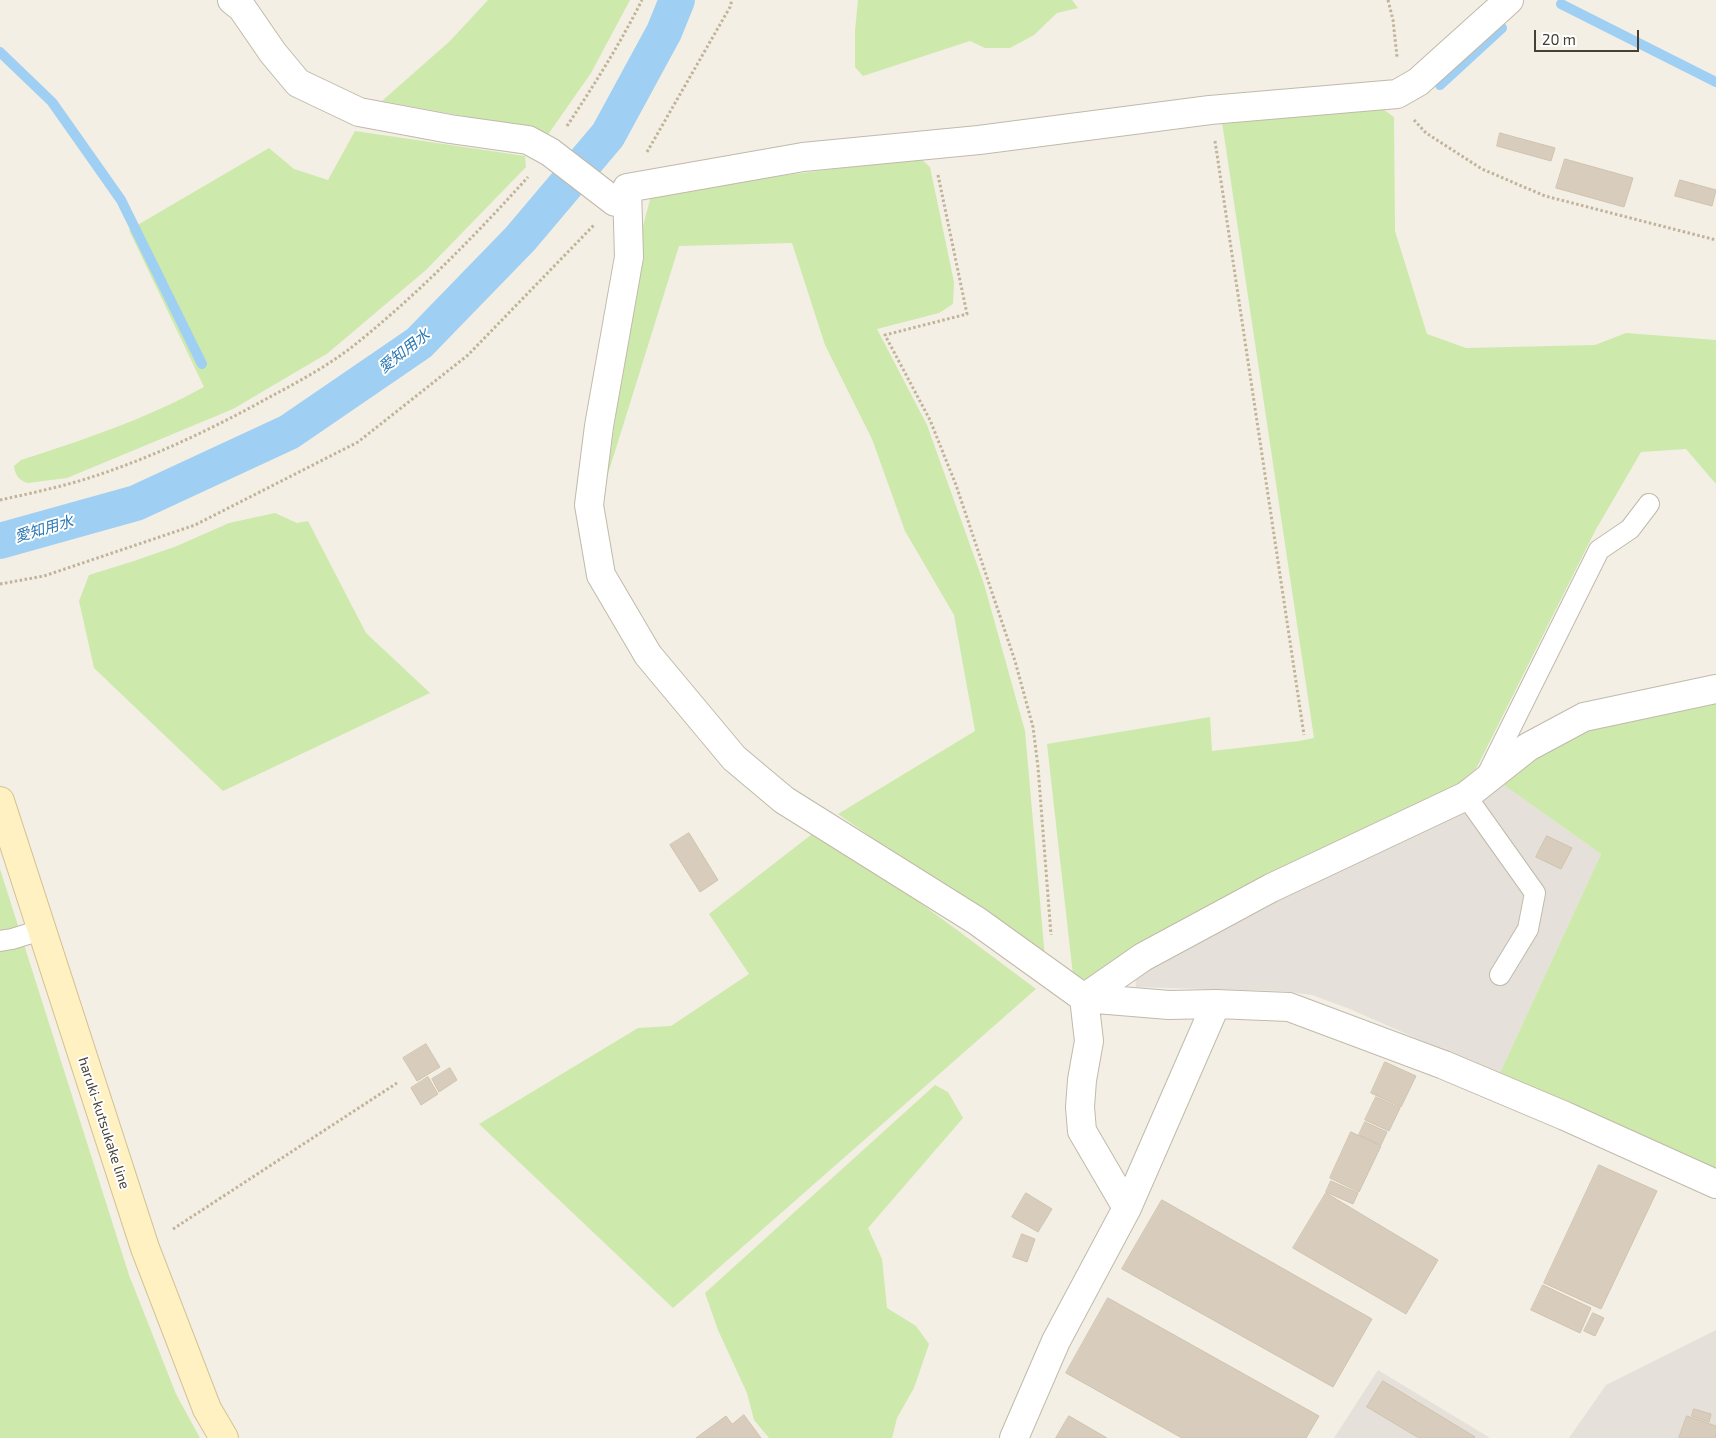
<!DOCTYPE html>
<meta charset="utf-8">
<style>
body{margin:0}
#map{position:relative;width:1716px;height:1438px;overflow:hidden;background:#f3efe5;font-family:"Exo 2",sans-serif}
canvas{display:block}
.scale{position:absolute;left:1534px;top:30px;width:105px;height:22px;box-sizing:border-box;border:2px solid #453f34;border-top:0;padding-left:6px;font-size:15px;line-height:18px;white-space:nowrap;color:#453f34;-webkit-text-stroke:4px #fff;paint-order:stroke}
</style>
<div id="map">
<canvas width="1716" height="1438"></canvas>
<div class="scale">20 m</div>
</div>
<script>
const context = document.querySelector('canvas').getContext('2d');
context.lineJoin = 'round';
function paint(path, color) { context.fillStyle = color; context.fill(path, 'evenodd'); }
function stroke(path, color, width, dash) { context.strokeStyle = color; context.lineWidth = width; context.lineCap = dash ? 'butt' : 'round'; context.setLineDash(dash || []); context.stroke(path); }
function drawText(font, color, halo, rows, align = 'center') {
  context.font = font + ' "Exo 2","Noto Sans JP",sans-serif'; context.lineWidth = 4; context.setLineDash([]); context.textBaseline = 'middle'; context.strokeStyle = halo; context.fillStyle = color; for (const [text, x, y, turn = 0] of rows) {
    context.save(); context.translate(x, y); context.rotate((+turn || 0) * Math.PI / 180); context.textAlign = isNaN(turn) ? turn : align; if (halo) context.strokeText(text, 0, 0); context.fillText(text, 0, 0); context.restore();
  }
}
paint(new Path2D(`
 M1501,783l100,71 -102,221 -149,-66 -38,-14 -30,-4 -146,-4 -1,-14z
 M1716,1330v108h-147l37,-53z
 M1378,1370l112,68h-156z`), '#e5e0da');
paint(new Path2D(`
 M488,0h142l-39,73 -44,63 -24,-9 -141,-26 68,-60z
 M858,0h214l6,8 -21,5 -23,22 -24,13h-25l-15,-7 -107,35 -8,-9v-36z
 M1380,107l14,10 1,114 32,103 39,14 129,-3 31,-12 90,7v144l-30,-35 -45,3 -46,79 -119,238 -25,21 -361,191 -17,-6 -26,-231 163,-27 2,34 87,-10 15,-3 -92,-616z
 M355,131l170,25 1,11 -100,103 -98,83 -95,56 -166,69 -40,5c-8,-3 -12,-8 -13,-17l7,-6c62,-20 125,-41 183,-73l-75,-157 140,-82 25,21 34,11z
 M920,158l10,9 24,115 -1,22 -14,9 -62,16 50,96 57,159 41,147 20,227 -207,-144 137,-83 -21,-116 -49,-84 -33,-92 -47,-94 -33,-102 -113,3 -72,231 35,-247 10,-38z
 M275,513l22,10 11,-2 58,112 64,60 -207,98 -129,-123 -15,-67 10,-26 45,-14 43,-15 52,-23z
 M1716,699v471l-217,-95 102,-221 -100,-71 54,-44 44,-17z
 M816,831c76,49 148,104 220,158l-363,319 -194,-184 159,-96 33,-2 78,-52 -40,-60z
 M0,869l129,406 47,119 24,44h-200z
 M935,1085l13,7 15,26 -95,110 14,31 5,49 29,18 13,18 -15,44 -17,30 -5,20h-123l-15,-18 -7,-27 -29,-63 -13,-37z`), '#cde9ac');
stroke(new Path2D(`
 M1561,4l155,78
 M0,52l52,50 69,98 81,164
 M1440,85l62,-57`), '#9fcff2', 10);
stroke(new Path2D(`
 M0,541l136,-38 153,-71 130,-89 101,-104 88,-104 56,-103 13,-32`), '#9fcff2', 36);
const building = new Path2D(`
 M1500,133l55,15 -4,13 -54,-15z
 M1565,159l68,19 -9,29 -68,-19z
 M1680,180l36,10 -4,16 -37,-10z
 M689,833l29,47 -18,12 -30,-47z
 M1547,836l25,12 -11,21 -25,-12z
 M426,1044l14,23 -23,14 -14,-23z
 M1385,1062l31,14 -15,31 -30,-14z
 M450,1068l7,12 -18,12 -7,-13z
 M428,1077l10,17 -17,11 -10,-17z
 M1376,1097l24,11 -11,23 -24,-11z
 M1365,1122l22,10 -6,13 -22,-10z
 M1351,1132l30,14 -22,46 -29,-14z
 M1599,1165l58,26 -56,118 -57,-26z
 M1331,1181l27,12 -5,11 -27,-12z
 M1026,1193l26,16 -14,23 -26,-15z
 M1326,1193l112,67 -32,54 -113,-66z
 M1162,1200l210,119 -39,68 -211,-118z
 M1022,1234l13,5 -8,23 -14,-5z
 M1543,1285l48,23 -11,25 -49,-23z
 M1108,1298l211,118 -13,22h-124l-116,-65z
 M1593,1313l11,5 -9,18 -11,-5z
 M1383,1381l92,56 -1,1h-55l-52,-31z
 M1694,1409l17,5 -2,8 -17,-6z
 M744,1415l17,23h-65l30,-22 6,8z
 M1069,1416l38,22h-51z
 M1687,1416l29,10v12h-37z`);
paint(building, '#d8cdbd');
stroke(building, '#d0c2ad', 1);
const service = new Path2D(`
 M1486,777l113,-227 31,-21 19,-25
 M1466,796l69,97 -7,36 -28,46
 M0,941l12,-2 29,-9`);
const minor = new Path2D(`
 M232,0l10,8 31,45 25,30 61,29 91,17 78,11 22,12 65,50
 M1509,0l-91,82 -21,12 -187,16 -231,30 -176,17 -176,31 2,69 -30,169 -10,79 12,70 47,80 86,103 50,42 193,121 107,77 85,7 47,-1 73,3 155,58 121,51 151,68
 M1084,998l59,-41 128,-69 195,-92 62,-49 56,-30 132,-28
 M1084,998l5,43 -7,39 -2,27 2,24 45,77
 M1014,1438l42,-97 71,-133 89,-204`);
const secondary = new Path2D(`
 M0,801l145,447 62,161 17,29`);
stroke(service, '#c1baaa', 22);
stroke(minor, '#c1baaa', 30);
stroke(secondary, '#d4c393', 30);
stroke(new Path2D(`
 M1388,0l5,20 4,37
 M1414,120l12,13 56,36 63,27 171,44
 M567,126c27,-41 53,-82 75,-126
 M1215,141l89,594
 M647,152l83,-145 2,-7
 M938,175l29,139 -82,21 45,85 26,65 59,176 18,66 5,40 13,168
 M0,500c32,-7 65,-14 95,-24 60,-20 117,-47 173,-78 28,-15 58,-31 84,-51 64,-51 122,-110 176,-170
 M0,584l44,-8 151,-51 163,-83 110,-87 126,-130
 M173,1229l224,-146`), '#c1b398', 3, [2.5, 2.5]);
stroke(service, '#fff', 20);
stroke(minor, '#fff', 28);
stroke(secondary, '#fff1c2', 28);
drawText('14px', '#453f34', '#fff', [
 ["haruki-kutsukake line",104,1123,72]
]);
drawText('italic 15px', '#2b78b4', '#fff', [
 ["愛知用水",404,351,-38],
 ["愛知用水",44,529,-16]
]);
</script>
